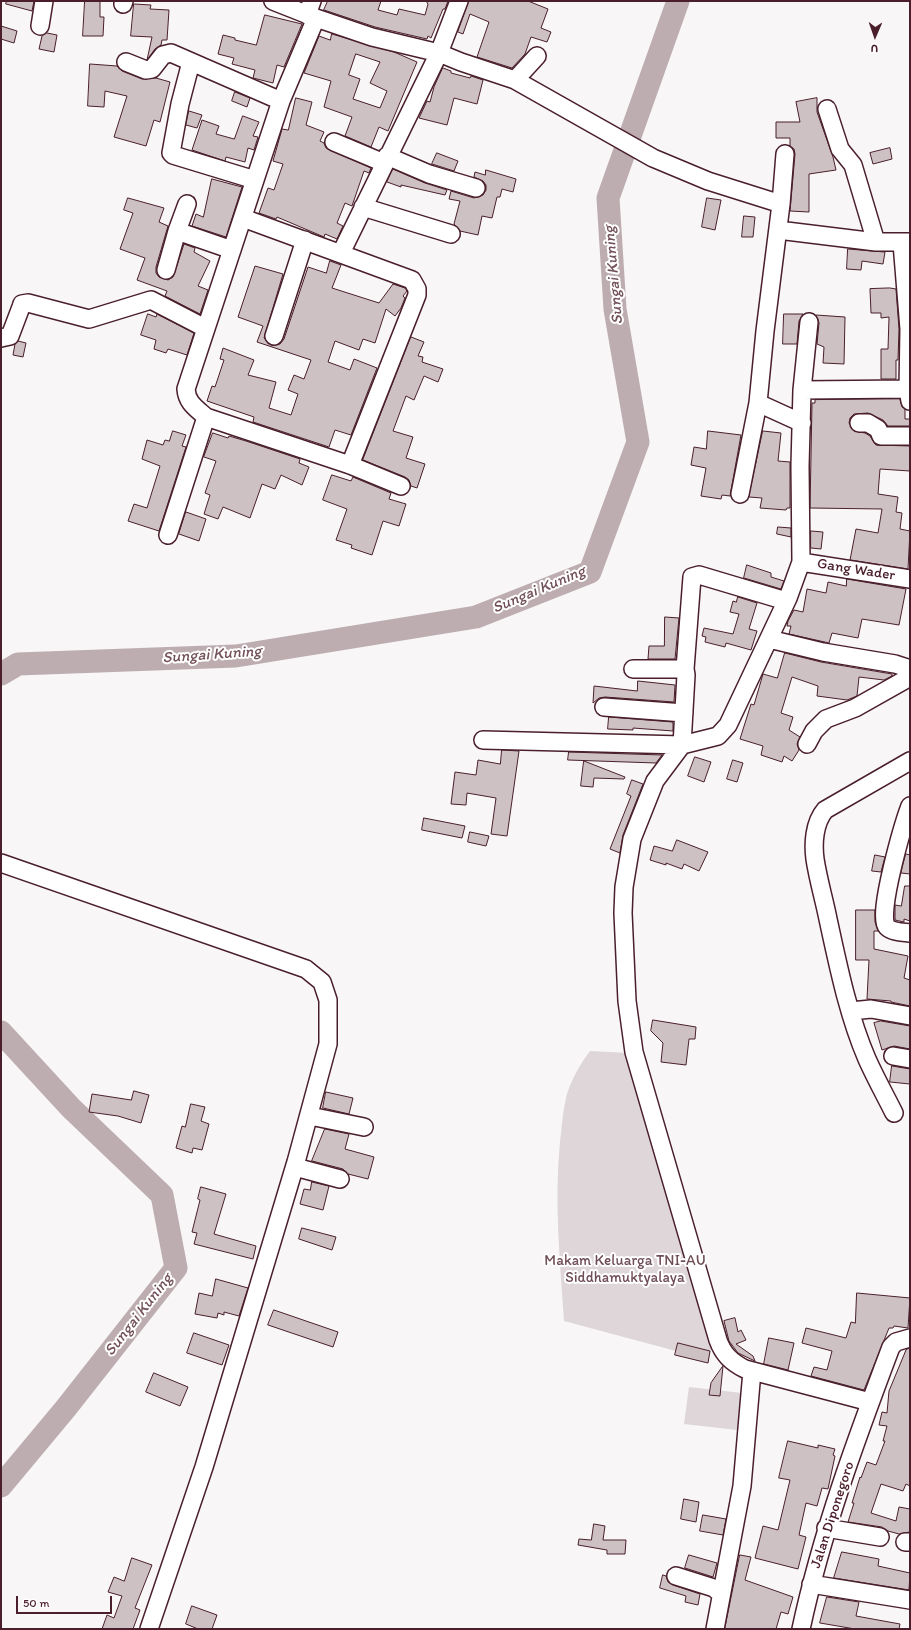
<!DOCTYPE html>
<style>
body{margin:0}
#map{position:relative;width:911px;height:1630px;overflow:hidden;background:#f8f6f7;font-family:Itim,sans-serif}
canvas{display:block}
.frame{position:absolute;inset:0;border:2px solid #4a1f2b;pointer-events:none}
.north{position:absolute;left:855px;top:16px;width:40px;height:40px;-webkit-text-stroke:3px #fff;paint-order:stroke;rotate:182deg;font-size:11px;font-weight:700;line-height:16px;text-align:center;color:#4a1f2b}
.north::after{content:'';display:block;margin:auto;width:14px;height:18px;background:#4a1f2b;clip-path:polygon(50% 0,100% 100%,50% 72%,0 100%)}
.scale{position:absolute;left:16px;top:1596px;width:96px;height:18px;box-sizing:border-box;border:2px solid #4a1f2b;border-top:0;padding-left:5px;font-size:12px;line-height:14px;white-space:nowrap;color:#4a1f2b;-webkit-text-stroke:3px #fff;paint-order:stroke}
</style>
<div id="map">
<canvas width="911" height="1630"></canvas>
<div class="frame"></div>
<div class="north">U</div>
<div class="scale">50 m</div>
</div>
<script>
const context = document.querySelector('canvas').getContext('2d');
context.lineJoin = 'round';
function paint(path, color) { context.fillStyle = color; context.fill(path, 'evenodd'); }
function stroke(path, color, width, dash) { context.strokeStyle = color; context.lineWidth = width; context.lineCap = dash ? 'butt' : 'round'; context.setLineDash(dash || []); context.stroke(path); }
function drawText(font, color, halo, rows, align = 'center') {
  context.font = font + ' Itim,sans-serif'; context.lineWidth = 4; context.setLineDash([]); context.textBaseline = 'middle'; context.strokeStyle = halo; context.fillStyle = color; for (const [text, x, y, turn = 0] of rows) {
    context.save(); context.translate(x, y); context.rotate((+turn || 0) * Math.PI / 180); context.textAlign = isNaN(turn) ? turn : align; if (halo) context.strokeText(text, 0, 0); context.fillText(text, 0, 0); context.restore();
  }
}
paint(new Path2D(`
 M590,1051l39,2 84,287 -5,23 -33,-8 1,-4 -112,-30c-4,-60 -10,-119 -4,-179 2,-17 3,-33 7,-48 5,-16 14,-31 23,-43z
 M689,1387l53,6 -5,37 -53,-6z`), '#ded6d9');
stroke(new Path2D(`
 M1,674l17,-10 218,-8 240,-39 114,-45 48,-130 -23,-133 -7,-111 70,-197
 M1,1032l70,76 91,87 14,73 -110,140 -65,78`), '#bdadb0', 23);
const building = new Path2D(`
 M7,1h27l-2,10 -26,-7z
 M85,1h15v16h4l-1,19h-20z
 M328,1h53l-3,9 19,5 2,-6 26,6 3,-11 -2,-3h22l-3,8h-2l-12,29 -3,-2 -1,3 -52,-12 -51,-17z
 M469,1h59l20,8 -7,19 10,4 -4,10 -16,-5 -6,17 -13,14 -35,-11 12,-35 -19,-8 -7,20 -5,-2z
 M134,4l17,1 -1,4 19,1 -2,30h-5l-1,5 -6,4 -8,11 5,-23 -21,-1z
 M265,15l37,9 -18,43 -7,-2 -4,18 -20,-5 2,-8 -23,-6 2,-6 -16,-4 5,-19 12,3v2l21,5z
 M1,26l16,5 -3,12 -13,-4z
 M47,33l10,2 -3,17 -15,-3 3,-13z
 M332,34l62,18 23,10 -29,69 -9,-4 -8,20 -26,-11 7,-19 -28,-10 7,-26 -27,-8 15,-37 11,4zM356,54l24,8 -10,21 17,8 -7,17 -27,-9 7,-20 -11,-4z
 M90,64l27,2 5,5 20,8 14,-1 14,4 -10,40 -6,-2 -8,26 -32,-9 13,-41 -22,-5 -1,16 -16,-1z
 M443,68l8,3v2l19,5 1,-2 12,4 -6,24 -23,-6 -7,27 -28,-7 8,-17 3,1 4,-15z
 M235,92l15,6 -3,9 -15,-6z
 M296,98l16,4 -6,23 18,7 -4,9 4,2 2,5 45,20 -2,5 -5,-2 -12,35 -7,-3 -8,20 6,3 -6,13 -12,-5 -1,3 -47,-20 -1,2 -17,-6 9,-25 6,2 9,-26 -10,-3 9,-32 6,1z
 M817,98v14l16,45 3,13 -27,4v38l-19,-1 5,-57 -1,-5 -4,-3v-8h-14v-16h24l-4,-20z
 M189,111l13,4 -5,13 -11,-3z
 M243,116l16,6 -6,14 5,1 -4,13 -6,-2 -3,14 -19,-5 -1,4 -33,-11 10,-30 17,6 -3,8 18,5z
 M890,148l2,11 -19,5 -3,-11z
 M437,153l21,8 -4,10 -22,-7z
 M393,169l32,14 22,7 -2,5 -44,-10v2l-14,-5z
 M486,170l30,9 -3,13 -11,-3 -2,8h-3l-5,21 -10,-2 -4,19 -18,-4 -6,-7 6,-23 -11,-2 2,-8 23,7 9,-3 3,-5v-5l-3,-4 -9,-4 1,-5 10,3z
 M212,179l30,8 -16,50 -34,-11 4,-12 7,3z
 M128,198l36,10 -5,14 9,4 -12,41v6l3,4 9,3 5,-3 11,-33 11,4 -1,4 16,9 -12,25 10,4 -8,24 -35,-18 2,-5 -30,-11 8,-22 -25,-9 13,-36 -9,-3z
 M707,198l14,2 -6,30 -13,-3z
 M744,216l11,1 -2,20h-11z
 M848,249l37,3 -2,12 -21,-3 -1,9 -14,-1z
 M330,261l11,4 -9,23 47,15 14,-19 12,4 2,3 -4,5 2,2 -4,10 -6,8 -9,-7 -11,34 -12,-4 -4,11 -24,-9 -7,21 22,8 4,-11 23,9 -26,67 -16,-5 -6,17 -76,-25 1,-5 -47,-16 5,-15 3,1 9,-27 -4,-1 3,-11 31,12 -6,15 28,7 -7,26 22,7 7,-21 -10,-4 6,-15 10,4 7,-19 -54,-18 6,-16 -25,-9 17,-51 28,8 -19,64 7,7 9,-1 4,-5 24,-72 18,6z
 M890,288l6,1 3,40 -1,31h-2v19h-15v-30h7l1,-32 -8,1v-5h-10l-1,-24z
 M148,314l8,3 1,-3 37,19 -7,22 -19,-6 -2,4 -12,-4 2,-9 -15,-5z
 M784,314h19l-4,7 -2,23h-14z
 M816,315l29,2 -1,47 -21,-1 1,-16 -7,-3 2,-21z
 M411,337l13,5 -6,14 5,1 -1,5 21,7 -5,13 -14,-6 -10,24 -8,-4 -13,35 20,6 -7,21 19,6 -8,24 -6,-2 -2,-6 -4,-3 -42,-17z
 M18,341l8,2 -3,14 -10,-2 2,-11z
 M900,399l2,8 3,2v10h5v7h-22l-5,-6 -15,-7 -14,1 -4,4 -1,5 5,8 11,2 5,3 6,9 34,1v25l-30,-2 -2,25 20,3 -2,15 6,1 -2,16 10,2 -2,38 -58,-9 6,-31 22,4 4,-24 -72,-1 2,-105h3v-3z
 M173,431l13,4 -4,11 4,1 -27,84 -31,-10 6,-17 13,4 13,-42 -18,-7 5,-19 16,5 2,-5 4,1z
 M708,431l33,4 -11,61 -8,-1 -1,4 -20,-3 5,-28 -15,-3 3,-18 12,2z
 M763,431l18,2 -3,28 12,1v46h-3l-1,2 -26,-2 2,-10 -13,-1z
 M213,433l15,5 1,-2 17,5 54,18 -1,4 10,4 -7,18 -21,-10 -6,14 -13,-5 -12,34 -27,-11 -5,12 -14,-5 6,-19 -5,-2 11,-32 -12,-4z
 M332,475l19,6 2,-4 38,16 -2,6 17,5 -7,22 -16,-5 -11,34 -21,-7 1,-3 -16,-5 11,-31 -24,-9z
 M186,512l20,7 -7,22 -20,-7z
 M778,527l13,1v9l-14,-3z
 M811,531l12,1 -2,17 -10,-1z
 M747,565l24,8v4l13,4 -3,8 -37,-11z
 M847,579l59,10 -7,36 -37,-6 -4,19 -26,-5 -3,10 -40,-9 2,-8h-4l1,-5 6,-11 9,2 4,-23 19,4 2,-11 18,4z
 M738,597l19,6 -8,26 8,2 -6,19 -25,-7 -1,4 -20,-5 1,-5 -4,-1 2,-8 29,6 6,-20 -9,-2 3,-11 3,1z
 M665,617l14,1 -4,41h-27l1,-13h15z
 M785,653l36,9 71,12v2l-8,4 -25,-3 -2,19 -10,4 -30,-4 1,-10 -26,-9 -11,36 12,4 -4,13 11,7 -3,7 2,6 -7,11 -8,-5 -2,6 -21,-7 2,-9 -23,-7 11,-35 3,1 9,-31 14,4z
 M638,681l37,4 -1,17 -69,-5 -6,1 -6,5 1,-17 43,5z
 M609,717l64,5v9l-40,-3v2l-25,-1z
 M502,750l17,1 -12,85 -16,-2 5,-36 -29,-5 -1,12 -15,-1 4,-32 21,3 2,-15 22,4z
 M569,752l93,3 -6,8 -88,-3z
 M695,757l16,5 -7,20 -16,-6z
 M733,760l10,3 -6,19 -10,-3z
 M584,761l41,16 -1,2 -30,-1 -1,9 -12,-1z
 M632,780l11,4 -20,51 -3,18 -10,-4 21,-53 -4,-2z
 M424,818l41,8 -3,12 -40,-8z
 M470,832l19,4 -3,10 -18,-4z
 M677,840l31,12 -9,19 -15,-7 -2,5 -16,-6v2l-16,-5 4,-14 18,5z
 M906,854l4,1v19l-9,-1z
 M875,855l10,2 -4,15 -9,-1z
 M905,886h5v35l-6,-2v3l-9,-2v-15l6,1z
 M856,910h19v12l3,9h-4v18l34,7 -4,22 6,2v26l-19,-4v-1l-24,-2 2,-39h-13z
 M653,1020l43,7 -1,12h-6l-3,26 -25,-3 2,-19 -12,-12z
 M881,1021l29,5v23l-16,-3 -12,4 -8,-27z
 M892,1066l18,3v15l-20,-2z
 M134,1091l15,4 -8,28 -23,-7 -29,-4 3,-18 39,6z
 M326,1092l27,6 -4,16 -26,-6z
 M191,1104l14,3 -4,14 8,3 -7,26 -9,-2 -1,5 -16,-5 6,-22 3,1z
 M325,1129l24,5 -4,15 29,8 -6,22 -20,-5 -5,-5 -31,-8z
 M312,1182l17,4 -6,24 -23,-6 4,-15 6,1z
 M201,1187l25,7 -12,40 42,12 -3,13 -59,-15 3,-11 -5,-1 8,-32 -2,-1z
 M302,1228l34,9 -4,13 -33,-11z
 M216,1279l32,9 -9,28 -15,-4v3l-6,-2 -1,5 -22,-4 4,-21 13,3z
 M857,1293l53,5 -2,30 -14,-2 -1,2h-4l-25,62 -53,-14 3,-9 13,3 5,-19 -30,-8 4,-15 40,10 5,-16 4,1z
 M274,1310l64,22 -5,15 -65,-22z
 M735,1318l3,14 3,-2 5,10 -10,4 17,12 2,5 -17,-8 -9,-12 -5,-20z
 M194,1333l35,12 -7,20 -35,-12z
 M769,1338l25,5 -6,27 -24,-6z
 M678,1343l32,8 -2,12 -33,-8z
 M910,1348v138l-4,-2 -3,7 -22,-7 -10,29 25,8 3,-14 11,2v23l-11,2 -11,-3 -6,-4 -34,-5 6,-19h-2l8,-26 1,1 6,-16 9,3 9,-24h-2l4,-15 -8,-1 3,-13 5,1 2,-22 17,-41z
 M723,1366l-3,30 -11,-1 2,-12z
 M154,1373l34,14 -8,19 -34,-14z
 M788,1441l30,7v-3l17,4 -2,6 2,1 -7,33 -6,-1 -5,18 -11,-3 -7,32 7,2 -8,32 -43,-11 8,-32 15,4 12,-50 -11,-2z
 M684,1499l15,3 -3,20 -15,-3z
 M703,1515l23,4 -3,16 -23,-4z
 M594,1524l11,2 -2,14h23l-1,14h-18v-4l-29,-5 1,-6 12,1z
 M842,1552l37,7 -1,7 32,7 -1,17 -75,-12z
 M689,1555l28,8 -4,14 -28,-9z
 M740,1555l11,2 -6,23 48,17 -5,17 -7,-2 -5,17h-51z
 M132,1558l20,7 -17,43 5,2 -7,19h-31l5,-14 7,3 8,-22 -14,-4 6,-15 10,4z
 M663,1575l3,1 2,6 5,3 27,9 -2,11 -13,-3 1,-6 -26,-8z
 M827,1597l32,5 -3,14 44,8 -1,5h-44l-35,-6z
 M192,1606l25,9 -5,14h-14l-12,-5z`);
paint(building, '#cdc1c4');
stroke(building, '#4a1f2b', 1);
const minor = new Path2D(`
 M273,1l43,17 56,19 67,16 22,9 54,18 138,78 55,23 73,23
 M123,4l1,-3
 M307,15l5,-14
 M316,18l-35,83 -95,288c1,14 10,19 20,28l144,48 51,21
 M40,26l4,-25
 M126,62l20,8 6,-1 11,-14 8,-2 110,48
 M191,62l-11,42 -9,49 2,2 82,25
 M515,80l22,-24
 M827,109l13,40 13,16 23,77
 M334,142l50,21
 M387,156l42,18 47,14
 M363,207l88,27
 M243,218l169,62 5,9v6l-67,170
 M778,230l98,12h34
 M177,231l10,-27
 M902,243l7,86 -1,60 2,12
 M341,253l98,-200 20,-52
 M166,270l11,-39 55,19
 M274,336l31,-96
 M1,338l9,-2 11,-29 1,-3 6,-1 61,16 62,-19 54,28
 M802,390l106,-1
 M758,403l44,20
 M859,423h9l10,6 3,7h29
 M740,494l18,-91 7,-72 16,-127 4,-50
 M168,535l38,-118
 M801,562l109,17
 M769,639l54,13 72,12 15,5
 M633,669h52l1,6 -4,70 -27,36 -23,58 -8,48 -1,26 4,88 7,51 84,288c5,14 13,22 27,29l125,33
 M685,669l7,-92 7,-2 87,26
 M604,707l80,6
 M483,740l199,5 36,-9 10,-11 60,-127 13,-36 -1,-96 2,-76 7,-68
 M807,744l7,-13 12,-12 29,-11 55,-31
 M910,806c-6,16 -34,110 -23,121 5,5 16,5 23,6
 M1,863l305,106 16,13 6,18v44l-32,118 -92,305 -55,162
 M851,1011l20,-2 39,7
 M893,1056l17,3
 M894,1113c-9,-18 -19,-36 -27,-54 -19,-44 -29,-94 -39,-140 -4,-20 -10,-40 -13,-60 -2,-15 -1,-36 10,-49l85,-49
 M310,1116l54,11
 M295,1167l45,12
 M826,1528l54,9
 M905,1542h5
 M676,1576l38,12 7,6
 M811,1584l99,16
 M715,1629l27,-143 10,-115
 M801,1629c21,-98 55,-189 90,-282l5,-5 14,-4`);
stroke(minor, '#4a1f2b', 20);
stroke(minor, '#fff', 17);
drawText('15px', '#4a1f2b', '#fff', [
 ["Gang Wader",856,570,9],
 ["Jalan Diponegoro",833,1515,-72]
]);
drawText('15px', '#6f4d56', '#fff', [
 ["Makam Keluarga TNI-AU",625,1261],
 ["Siddhamuktyalaya",625,1278]
]);
drawText('italic 16px', '#72515a', '#fff', [
 ["Sungai Kuning",614,275,-95],
 ["Sungai Kuning",539,590,-23],
 ["Sungai Kuning",212,655,-4],
 ["Sungai Kuning",139,1315,-52]
]);
</script>
